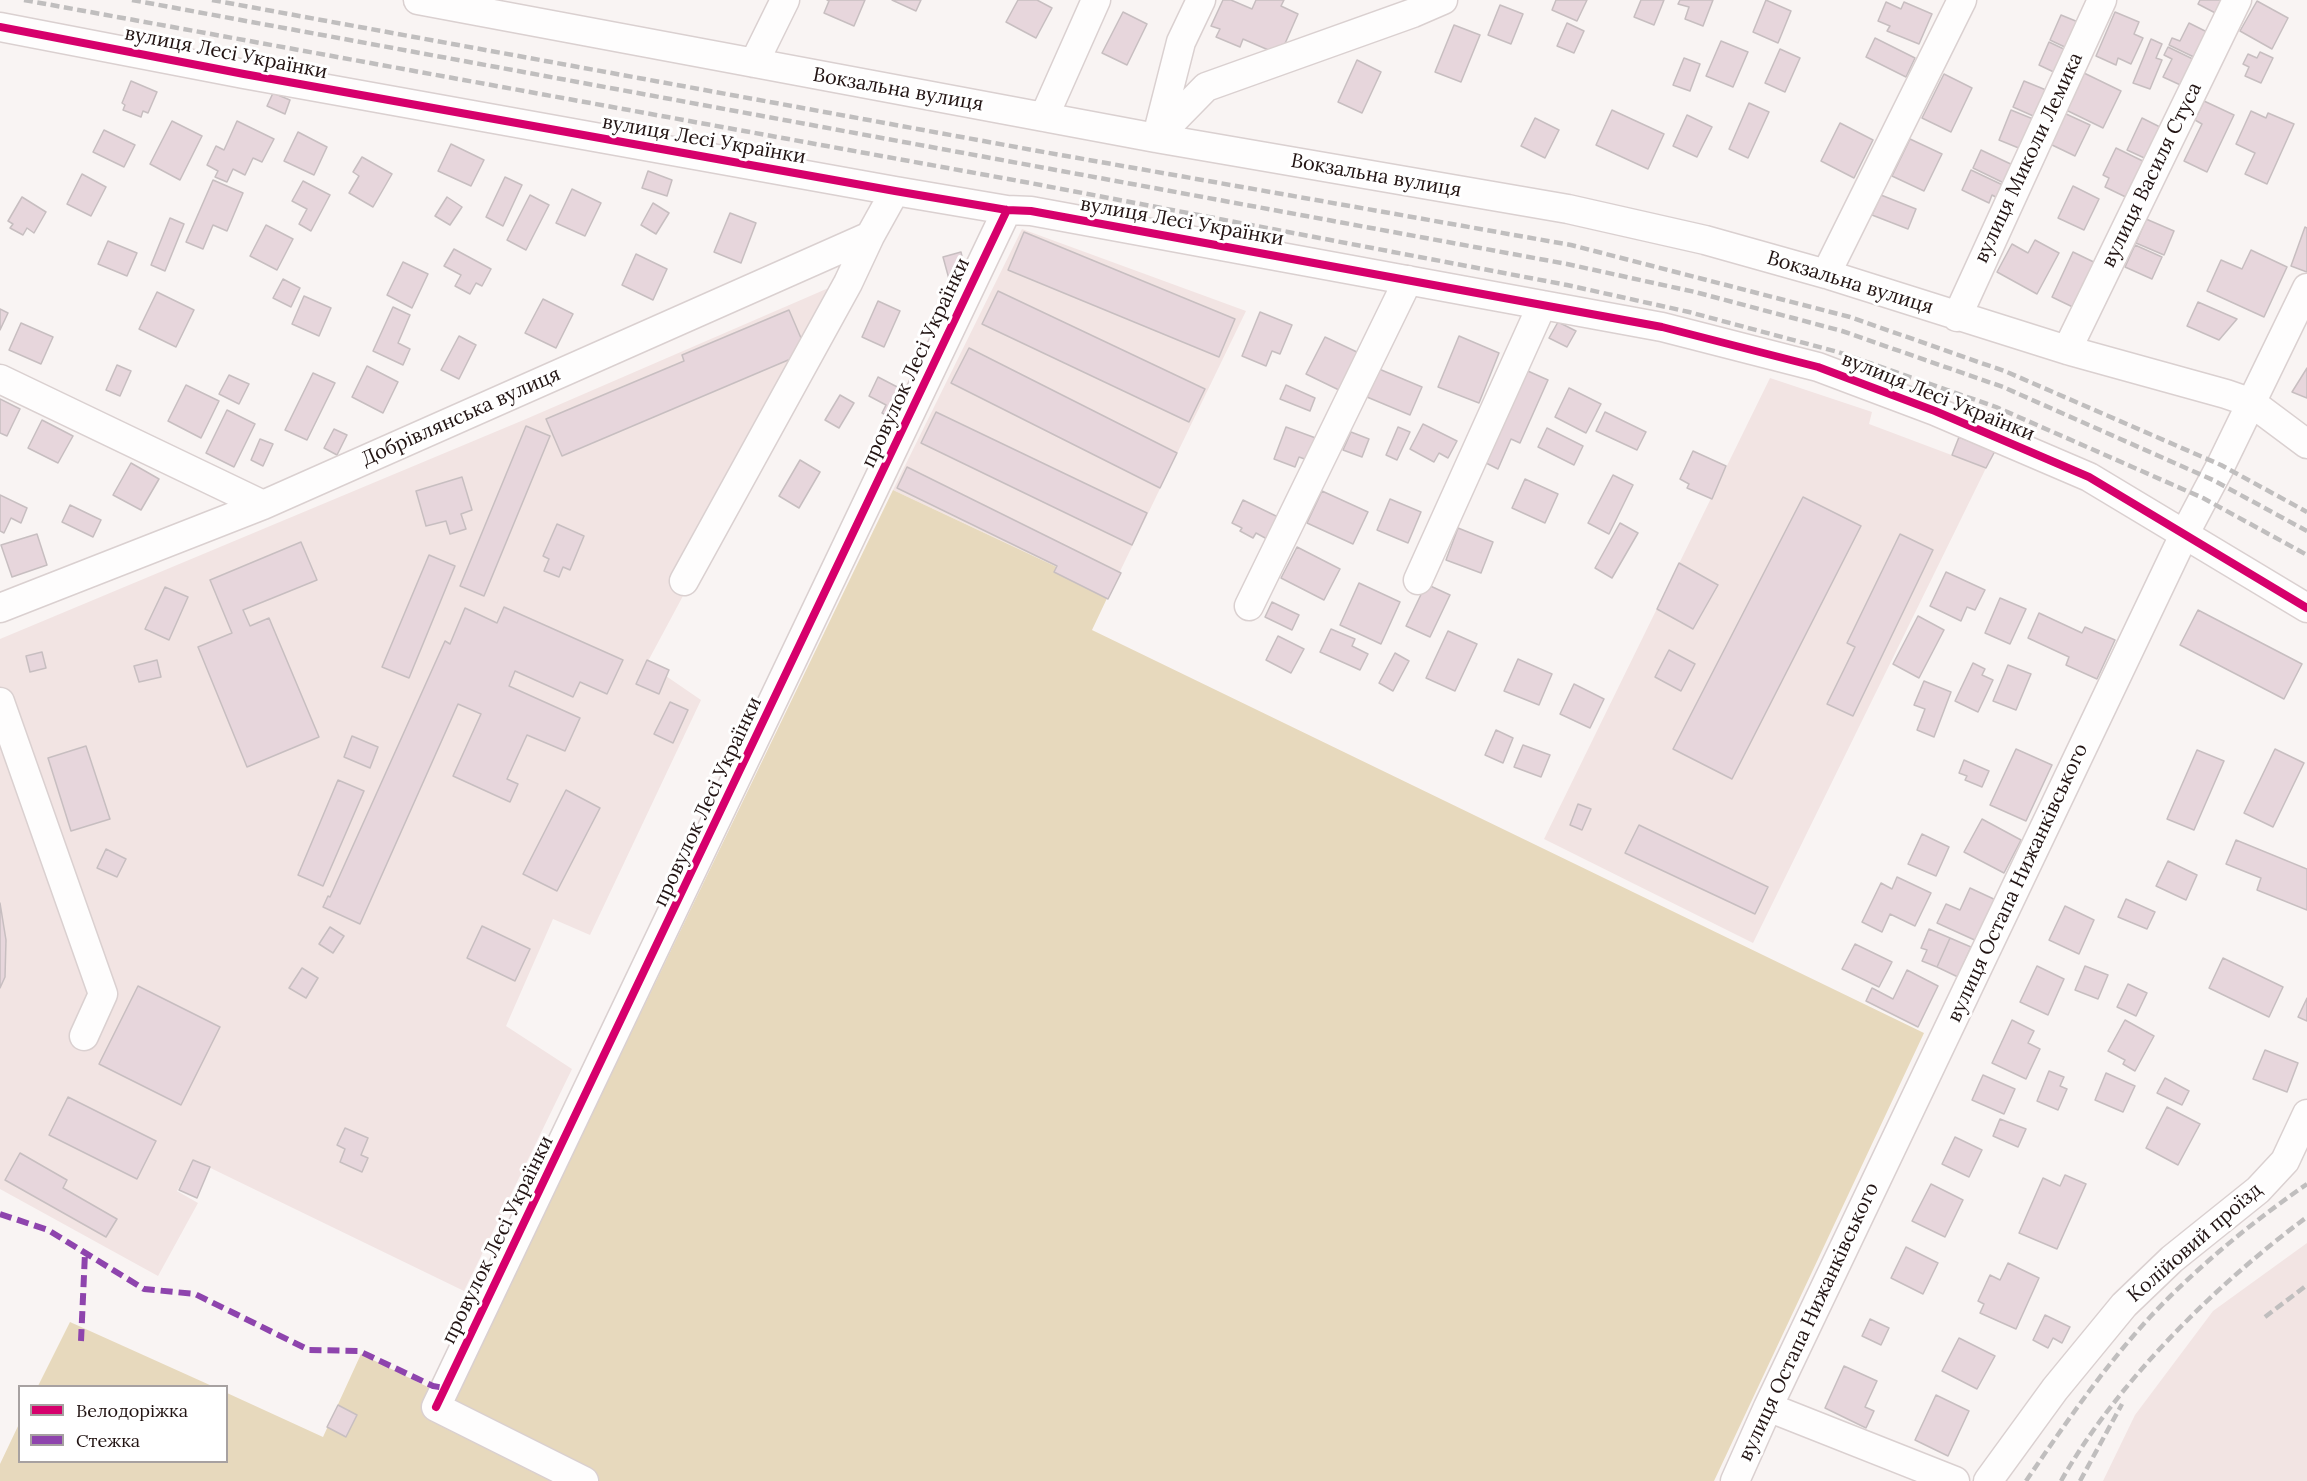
<!DOCTYPE html>
<meta charset="utf-8">
<style>
body{margin:0}
#map{position:relative;width:2307px;height:1481px;overflow:hidden;background:#f9f4f3;font-family:Lora,serif}
canvas{display:block}
.legend{position:absolute;left:18px;top:1385px;width:210px;height:78px;box-sizing:border-box;background:#fff;border:2px solid #a7a1a1;margin:0;padding:8px 10px;list-style:none;font-size:18px;color:#221413}
.legend li{display:flex;align-items:center;gap:12px;height:30px}
.legend b{width:30px;border:2px solid #a7a1a1}
</style>
<div id="map">
<canvas width="2307" height="1481"></canvas>
<ul class="legend">
<li><b style="height:8px;background:#d6006c"></b>Велодоріжка</li>
<li><b style="height:8px;background:#8e44ad"></b>Стежка</li>
</ul>
</div>
<script>
const context = document.querySelector('canvas').getContext('2d');
context.lineJoin = 'round';
function paint(path, color) { context.fillStyle = color; context.fill(path, 'evenodd'); }
function stroke(path, color, width, dash) { context.strokeStyle = color; context.lineWidth = width; context.lineCap = dash ? 'butt' : 'round'; context.setLineDash(dash || []); context.stroke(path); }
function drawText(font, color, halo, rows, align = 'center') {
  context.font = font + ' Lora,serif'; context.lineWidth = 6; context.setLineDash([]); context.textBaseline = 'middle'; context.strokeStyle = halo; context.fillStyle = color; for (const [text, x, y, turn = 0] of rows) {
    context.save(); context.translate(x, y); context.rotate((+turn || 0) * Math.PI / 180); context.textAlign = isNaN(turn) ? turn : align; if (halo) context.strokeText(text, 0, 0); context.fillText(text, 0, 0); context.restore();
  }
}
paint(new Path2D(`
 M1022,229l224,82 -136,281 -217,-102z
 M854,277l-207,386 54,37 -111,235 -37,-16 -47,107 66,43 -108,222 -270,-131 -17,31 21,12 -40,73 -158,-87v-550l526,-220z
 M1770,378l102,34 -3,12 117,44 -233,475 -209,-104z
 M2307,1243v238h-204l32,-66 78,-104z`), '#f2e4e3');
paint(new Path2D(`
 M893,490l217,102 -18,38 832,403 -210,448h-1714v-17l19,-40 1,38h206l1,-69 96,44 38,-83 93,46z
 M70,1322l142,64h-174z`), '#e7d9bd');
const building = new Path2D(`
 M827,0h38l-11,26 -30,-13 5,-12z
 M892,0h29l-5,11z
 M1018,0h19l15,8 -16,30 -30,-16z
 M1223,0h8l21,9 4,-9h28l-3,6 17,8 -18,41 -37,-16 -3,8 -24,-10 4,-8 -9,-3z
 M1556,0h31l-10,21 -25,-11z
 M1641,0h23l-10,25 -20,-8z
 M1680,0h33l-10,26 -18,-7 4,-12 -11,-3z
 M1766,0l25,11 -13,32 -25,-11z
 M2200,0h31l-8,17 -25,-13z
 M2257,1l31,17 -16,31 -32,-18z
 M1886,2l15,7 3,-7 28,12 -13,30 -32,-13 3,-5 -12,-5z
 M1500,5l23,9 -12,30 -23,-9z
 M1123,12l24,12 -20,41 -25,-12z
 M2115,12l24,10 -5,12 9,4 -12,26 -13,-6 -2,7 -20,-9z
 M2061,15l22,9 -12,26 -21,-10z
 M1567,23l17,8 -10,22 -17,-7z
 M2189,23l24,12 -13,25 -31,-15 3,-7 8,3z
 M1454,25l26,10 -19,47 -26,-10z
 M1875,38l40,20 -9,19 -40,-20z
 M2151,39l11,5 -6,14 6,2 -12,29 -17,-6z
 M1721,41l27,11 -15,35 -27,-11z
 M2049,42l21,10 -10,23 -21,-10z
 M2168,47l31,15 -12,26 -24,-11 9,-18 -8,-4z
 M1780,49l20,9 -15,34 -20,-9z
 M2260,52l13,6 -12,25 -16,-7 4,-9 -6,-3 5,-10 9,4z
 M1684,58l16,6 -10,27 -17,-6z
 M1357,60l24,12 -19,41 -24,-11z
 M2084,73l37,18 -18,37 -37,-18z
 M1944,74l28,14 -21,44 -29,-14z
 M131,81l26,11 -9,21 -5,-2 -2,6 -18,-7 2,-5 -3,-2z
 M2024,81l27,11 -11,27 -27,-12z
 M273,93l17,7 -5,14 -18,-8z
 M2204,101l30,14 -27,57 -23,-11 18,-37 -7,-4z
 M1749,103l20,9 -21,46 -19,-9z
 M1612,110l52,24 -16,35 -52,-24z
 M2011,110l27,11 -12,30 -27,-11z
 M2251,111l15,7 2,-5 26,11 -27,60 -22,-10 10,-21 -19,-9z
 M2064,113l26,12 -15,31 -25,-12z
 M1687,115l25,12 -15,30 -24,-11z
 M1535,118l24,12 -14,28 -24,-12z
 M2142,118l26,13 -15,31 -26,-12z
 M172,121l30,15 -22,44 -30,-16z
 M237,121l37,18 -12,23 -9,-4 -8,17 -12,-6 -6,13 -12,-5 3,-6 -11,-6 9,-19 8,4z
 M1840,123l33,17 -19,38 -33,-17z
 M104,130l31,15 -11,22 -31,-15z
 M298,132l29,15 -13,28 -30,-14z
 M1910,139l32,15 -18,37 -32,-15z
 M451,144l33,16 -13,26 -33,-15z
 M2116,148l35,17 -17,36 -29,-14 4,-9 -6,-3z
 M1981,150l36,17 -9,18 -35,-17z
 M362,157l30,17 -19,33 -24,-14 10,-17 -6,-4z
 M1971,170l36,17 -6,13 -9,-5 -3,8 -27,-13z
 M648,171l24,9 -5,16 -25,-8z
 M82,174l24,13 -15,29 -24,-12z
 M505,177l17,8 -19,41 -17,-9z
 M213,180l30,13 -16,38 -14,-6 -10,24 -17,-7z
 M303,181l27,14 -19,36 -12,-7 8,-15 -15,-8z
 M2073,186l26,13 -15,31 -26,-12z
 M572,189l29,14 -16,33 -29,-13z
 M530,195l19,10 -23,45 -19,-10z
 M1881,195l35,14 -8,20 -36,-14z
 M22,197l24,15 -12,21 -7,-5 -4,7 -13,-7 3,-4 -5,-3z
 M447,197l15,10 -12,18 -15,-9z
 M653,203l16,10 -13,21 -15,-9z
 M730,213l26,10 -15,40 -27,-11z
 M170,218l14,6 -19,47 -14,-6z
 M2146,219l28,12 -10,24 -28,-12z
 M266,225l27,14 -16,31 -27,-14z
 M2305,227l2,1v44l-16,-6z
 M1024,232l211,87 -16,38 -211,-87z
 M2035,240l24,13 -22,41 -40,-22 15,-28 16,9z
 M108,241l29,12 -10,23 -29,-12z
 M2135,245l27,12 -10,22 -27,-12z
 M454,249l37,20 -9,17 -6,-3 -6,11 -15,-8 6,-11 -17,-9z
 M2251,250l36,17 -23,50 -57,-26 14,-31 21,9z
 M961,252l5,23 -17,4 -6,-22z
 M2073,252l29,14 -21,45 -29,-14z
 M636,254l31,15 -14,31 -31,-15z
 M403,262l25,12 -16,34 -25,-13z
 M283,279l17,9 -9,19 -18,-9z
 M998,291l207,98 -16,33 -207,-98z
 M157,292l37,18 -18,37 -37,-18z
 M304,296l27,12 -12,28 -27,-12z
 M543,299l30,15 -17,34 -31,-15z
 M878,301l22,10 -16,36 -22,-10z
 M2198,302l39,17 -18,21 -32,-14z
 M393,307l17,8 -12,28 12,6 -7,16 -30,-14z
 M0,309l8,4 -8,17z
 M789,310l18,42 -245,104 -16,-37 138,-58 -2,-6z
 M1260,312l32,13 -12,29 -8,-3 -6,15 -24,-10z
 M1558,322l18,9 -9,16 -18,-9z
 M21,323l32,14 -12,27 -32,-14z
 M459,336l17,9 -17,34 -18,-9z
 M1459,336l40,17 -20,50 -41,-16z
 M1325,337l34,16 -18,38 -35,-17z
 M969,348l208,105 -17,35 -209,-105z
 M117,365l14,6 -11,25 -14,-6z
 M367,366l31,16 -15,31 -31,-16z
 M1521,368l27,12 -28,63 -9,-4 -13,30 -18,-9z
 M2307,368v30l-15,-6z
 M1379,369l43,18 -12,28 -43,-18z
 M313,373l22,10 -28,57 -22,-10z
 M229,375l20,9 -10,20 -20,-10z
 M878,377l27,14 -13,27 -10,-5 4,-8 -17,-9z
 M186,385l33,16 -18,37 -33,-17z
 M1286,385l29,13 -5,13 -30,-12z
 M1569,388l32,16 -15,29 -31,-16z
 M840,395l14,8 -15,25 -14,-8z
 M0,399l20,10 -13,27 -7,-3z
 M227,410l28,14 -21,43 -28,-14z
 M936,412l211,101 -15,32 -211,-102z
 M1605,412l41,20 -9,18 -41,-19z
 M42,420l31,16 -15,27 -30,-15z
 M1423,424l34,17 -9,17 -9,-5 -5,9 -24,-13z
 M526,426l24,10 -66,160 -24,-10z
 M1286,427l35,13 -8,22 -14,-5 -4,10 -21,-8z
 M1398,427l12,5 -13,28 -11,-5z
 M1547,428l36,18 -9,19 -36,-18z
 M334,429l13,6 -10,20 -13,-7z
 M1351,432l18,7 -7,18 -19,-7z
 M1959,437l36,14 -9,17 -34,-13z
 M260,439l13,5 -10,22 -12,-6z
 M1693,451l33,15 -14,33 -25,-11 2,-4 -9,-5z
 M800,460l20,12 -21,36 -20,-12z
 M131,463l28,16 -18,31 -28,-15z
 M907,467l214,106 -13,26 -54,-27 3,-6 -160,-78z
 M1613,475l20,10 -24,49 -21,-11z
 M462,477l10,33 -11,4 5,15 -16,5 -4,-13 -20,5 -10,-35z
 M1525,479l33,15 -13,29 -33,-15z
 M1322,491l46,21 -15,32 -46,-21z
 M0,495l27,13 -6,15 -10,-5 -7,15 -4,-2z
 M1803,497l58,29 -129,253 -59,-30z
 M1390,499l31,13 -13,31 -31,-13z
 M1243,500l35,17 -11,22 -11,-6 -3,5 -13,-7 2,-3 -10,-5z
 M70,505l31,15 -8,17 -31,-15z
 M1620,523l18,10 -26,45 -17,-10z
 M557,524l27,12 -14,34 -7,-3 -4,10 -15,-6 5,-12 -6,-3z
 M1458,528l35,14 -12,31 -35,-13z
 M37,534l10,31 -35,12 -11,-32z
 M1900,534l33,16 -80,166 -26,-12 28,-57 -8,-4z
 M301,542l16,38 -74,30 7,16 19,-8 50,119 -72,30 -49,-120 34,-14 -22,-53z
 M1297,547l43,22 -16,31 -43,-22z
 M429,555l26,11 -46,112 -27,-11z
 M1679,563l39,22 -25,44 -36,-20z
 M1946,572l39,18 -10,20 -8,-3 -6,14 -31,-15z
 M1359,583l41,19 -19,42 -41,-19z
 M1426,584l24,11 -20,42 -24,-11z
 M165,587l23,10 -19,43 -24,-11z
 M2000,598l26,11 -16,35 -25,-11z
 M1272,602l27,13 -7,15 -27,-13z
 M504,607l119,53 -16,34 -27,-12 -7,15 -58,-26 -6,15 71,32 -15,33 -38,-16 -20,44 11,5 -8,18 -57,-26 28,-62 -23,-10 -98,220 -37,-17 5,-11 2,1 115,-256 5,3 15,-36 32,15z
 M2198,610l104,54 -18,35 -104,-54z
 M2039,613l43,20 3,-6 30,13 -18,39 -31,-14 3,-8 -41,-19z
 M1918,616l26,14 -25,48 -26,-14z
 M1331,629l24,10 -3,7 16,8 -8,16 -40,-18z
 M1448,631l29,13 -22,47 -29,-13z
 M1278,636l26,13 -13,24 -25,-13z
 M1669,650l26,14 -14,27 -26,-14z
 M42,652l4,16 -16,4 -4,-16z
 M1395,653l14,8 -16,30 -14,-8z
 M1518,659l34,15 -13,31 -35,-14z
 M157,660l4,17 -22,5 -5,-16z
 M647,660l22,10 -10,24 -23,-10z
 M1973,663l12,6 -3,6 11,5 -15,32 -23,-11z
 M2008,665l23,9 -15,36 -23,-9z
 M1924,681l27,11 -17,45 -17,-7 8,-21 -11,-4z
 M1574,684l30,15 -14,29 -30,-14z
 M670,702l18,8 -15,33 -19,-9z
 M1496,730l17,8 -10,25 -18,-8z
 M352,736l26,11 -8,21 -26,-11z
 M1523,745l27,10 -9,22 -27,-10z
 M86,746l24,73 -39,12 -23,-73z
 M2016,749l36,16 -26,56 -36,-16z
 M2275,749l29,14 -31,64 -29,-14z
 M2197,750l27,11 -30,69 -27,-11z
 M1964,760l25,11 -7,16 -17,-7 2,-4 -8,-3z
 M338,780l26,11 -41,95 -25,-11z
 M566,790l34,18 -43,83 -34,-17z
 M1578,804l13,5 -9,21 -12,-5z
 M1982,819l39,21 -17,33 -40,-21z
 M1639,825l129,62 -13,27 -130,-61z
 M1922,834l27,13 -13,29 -28,-12z
 M2236,840l71,29v41l-50,-20 4,-12 -35,-14z
 M106,849l20,10 -9,18 -20,-9z
 M2168,861l29,14 -11,25 -30,-14z
 M1897,877l34,16 -16,33 -25,-12 -8,18 -20,-10 19,-39 11,6z
 M1970,888l28,13 -19,41 -42,-19 9,-19 14,6z
 M2126,899l29,13 -8,17 -29,-12z
 M0,903l6,37 -1,37 -5,11z
 M2065,906l29,14 -15,34 -30,-14z
 M482,926l48,23 -15,32 -48,-23z
 M330,927l14,9 -11,17 -14,-9z
 M1929,929l21,9 -13,29 -15,-6 5,-11 -6,-2z
 M1950,938l21,9 -13,30 -21,-10z
 M1855,944l37,18 -13,25 -37,-18z
 M2223,958l60,29 -14,30 -60,-29z
 M2037,966l27,13 -16,36 -28,-13z
 M2085,966l23,9 -10,24 -23,-9z
 M302,968l16,10 -12,20 -17,-10z
 M1907,970l31,16 -20,41 -52,-26 6,-13 21,11z
 M2128,984l19,9 -11,23 -19,-9z
 M138,986l82,41 -39,78 -82,-41z
 M2307,998v23l-9,-4z
 M2012,1020l22,11 -6,12 12,6 -14,30 -34,-16z
 M2125,1020l29,16 -19,35 -12,-7 2,-4 -17,-9z
 M2265,1050l33,13 -11,29 -34,-13z
 M2049,1071l15,6 -4,9 7,3 -9,21 -21,-9z
 M2106,1073l29,13 -12,26 -28,-12z
 M1983,1075l32,14 -11,25 -32,-14z
 M2165,1078l24,13 -7,14 -25,-12z
 M68,1097l88,44 -19,38 -88,-44z
 M2167,1107l33,17 -22,41 -32,-17z
 M2000,1119l26,10 -8,18 -25,-11z
 M345,1128l23,10 -7,17 7,3 -6,14 -22,-10 5,-13 -8,-4z
 M1955,1137l27,13 -13,27 -27,-13z
 M20,1153l47,27 -4,8 54,31 -11,18 -101,-57z
 M193,1160l17,7 -13,31 -18,-8z
 M2065,1175l21,9 -29,65 -38,-16 24,-55 17,8z
 M1931,1184l32,16 -18,37 -33,-16z
 M1906,1247l32,16 -15,31 -32,-16z
 M2008,1263l31,15 -23,51 -36,-16 4,-9 -6,-3 12,-26 10,5z
 M2045,1315l25,12 -8,16 -9,-5 -5,10 -15,-8z
 M1870,1319l19,9 -8,17 -19,-9z
 M1959,1338l36,18 -18,33 -35,-18z
 M1844,1366l33,15 -12,26 9,4 -8,17 -41,-20z
 M1936,1395l33,16 -21,45 -33,-16z
 M338,1405l19,10 -11,22 -19,-10z`);
paint(building, '#e7d6dc');
stroke(building, '#c7bec0', 1.5);
const minor = new Path2D(`
 M418,0l738,138 412,71 137,31 121,34 241,76 159,44 26,9 55,41
 M0,27l244,47 651,117 112,19 24,1 631,116 156,40 117,44 154,66 218,131
 M754,63l31,-63
 M1044,117l52,-117
 M1157,136l24,-94 20,-42
 M1156,138l50,-51 207,-74 30,-13
 M1826,274l136,-274
 M1957,317l145,-317
 M2067,350l170,-350
 M0,379l263,126
 M1418,580l124,-275
 M684,581l164,-298 22,-47
 M1249,606l159,-326
 M0,608l263,-103 607,-269 25,-45
 M0,702l103,292 -19,42
 M1768,1407l187,74
 M584,1481l-148,-74 571,-1197
 M1735,1481l33,-74 416,-872 37,-70 86,-177
 M1988,1481l67,-92 69,-84 48,-46 86,-69 27,-29 22,-47`);
stroke(minor, '#dad0d0', 31);
stroke(minor, '#fefdfd', 28);
stroke(new Path2D(`
 M24,0l1006,183 537,102 122,27 149,40 158,55 207,91 104,57
 M132,0l1435,264 128,28 147,39 161,56 210,93 94,51
 M212,0l826,151 533,94 279,72 157,55 214,93 86,47
 M2265,1317l42,-32
 M2026,1481c39,-57 78,-114 124,-164 47,-50 101,-94 157,-133
 M2061,1481c56,-99 155,-197 246,-264
 M2080,1481l42,-77`), '#c0bebe', 4.5, [9, 4.5]);
stroke(new Path2D(`
 M0,1214l48,16 96,59 51,5 114,56 50,1 74,35 12,2
 M81,1341l4,-88`), '#8e44ad', 6, [12, 6]);
stroke(new Path2D(`
 M0,27l244,47 651,117 112,19 24,1 631,116 156,40 117,44 154,66 218,131
 M436,1407l571,-1197`), '#d6006c', 8);
drawText('20px', '#221413', '#fff', [
 ["вулиця Лесі Українки",226,53,11],
 ["Вокзальна вулиця",898,90,10],
 ["вулиця Лесі Українки",704,140,10],
 ["вулиця Миколи Лемика",2029,158,-65],
 ["вулиця Василя Стуса",2152,175,-64],
 ["Вокзальна вулиця",1376,176,10],
 ["вулиця Лесі Українки",1182,222,10],
 ["Вокзальна вулиця",1850,283,17],
 ["провулок Лесі Українки",916,363,-65],
 ["вулиця Лесі Українки",1938,397,22],
 ["Добрівлянська вулиця",461,417,-24],
 ["провулок Лесі Українки",708,802,-65],
 ["вулиця Остапа Нижанківського",2018,883,-65],
 ["провулок Лесі Українки",498,1240,-64],
 ["Колійовий проїзд",2195,1243,-41],
 ["вулиця Остапа Нижанківського",1809,1322,-65]
]);
</script>
